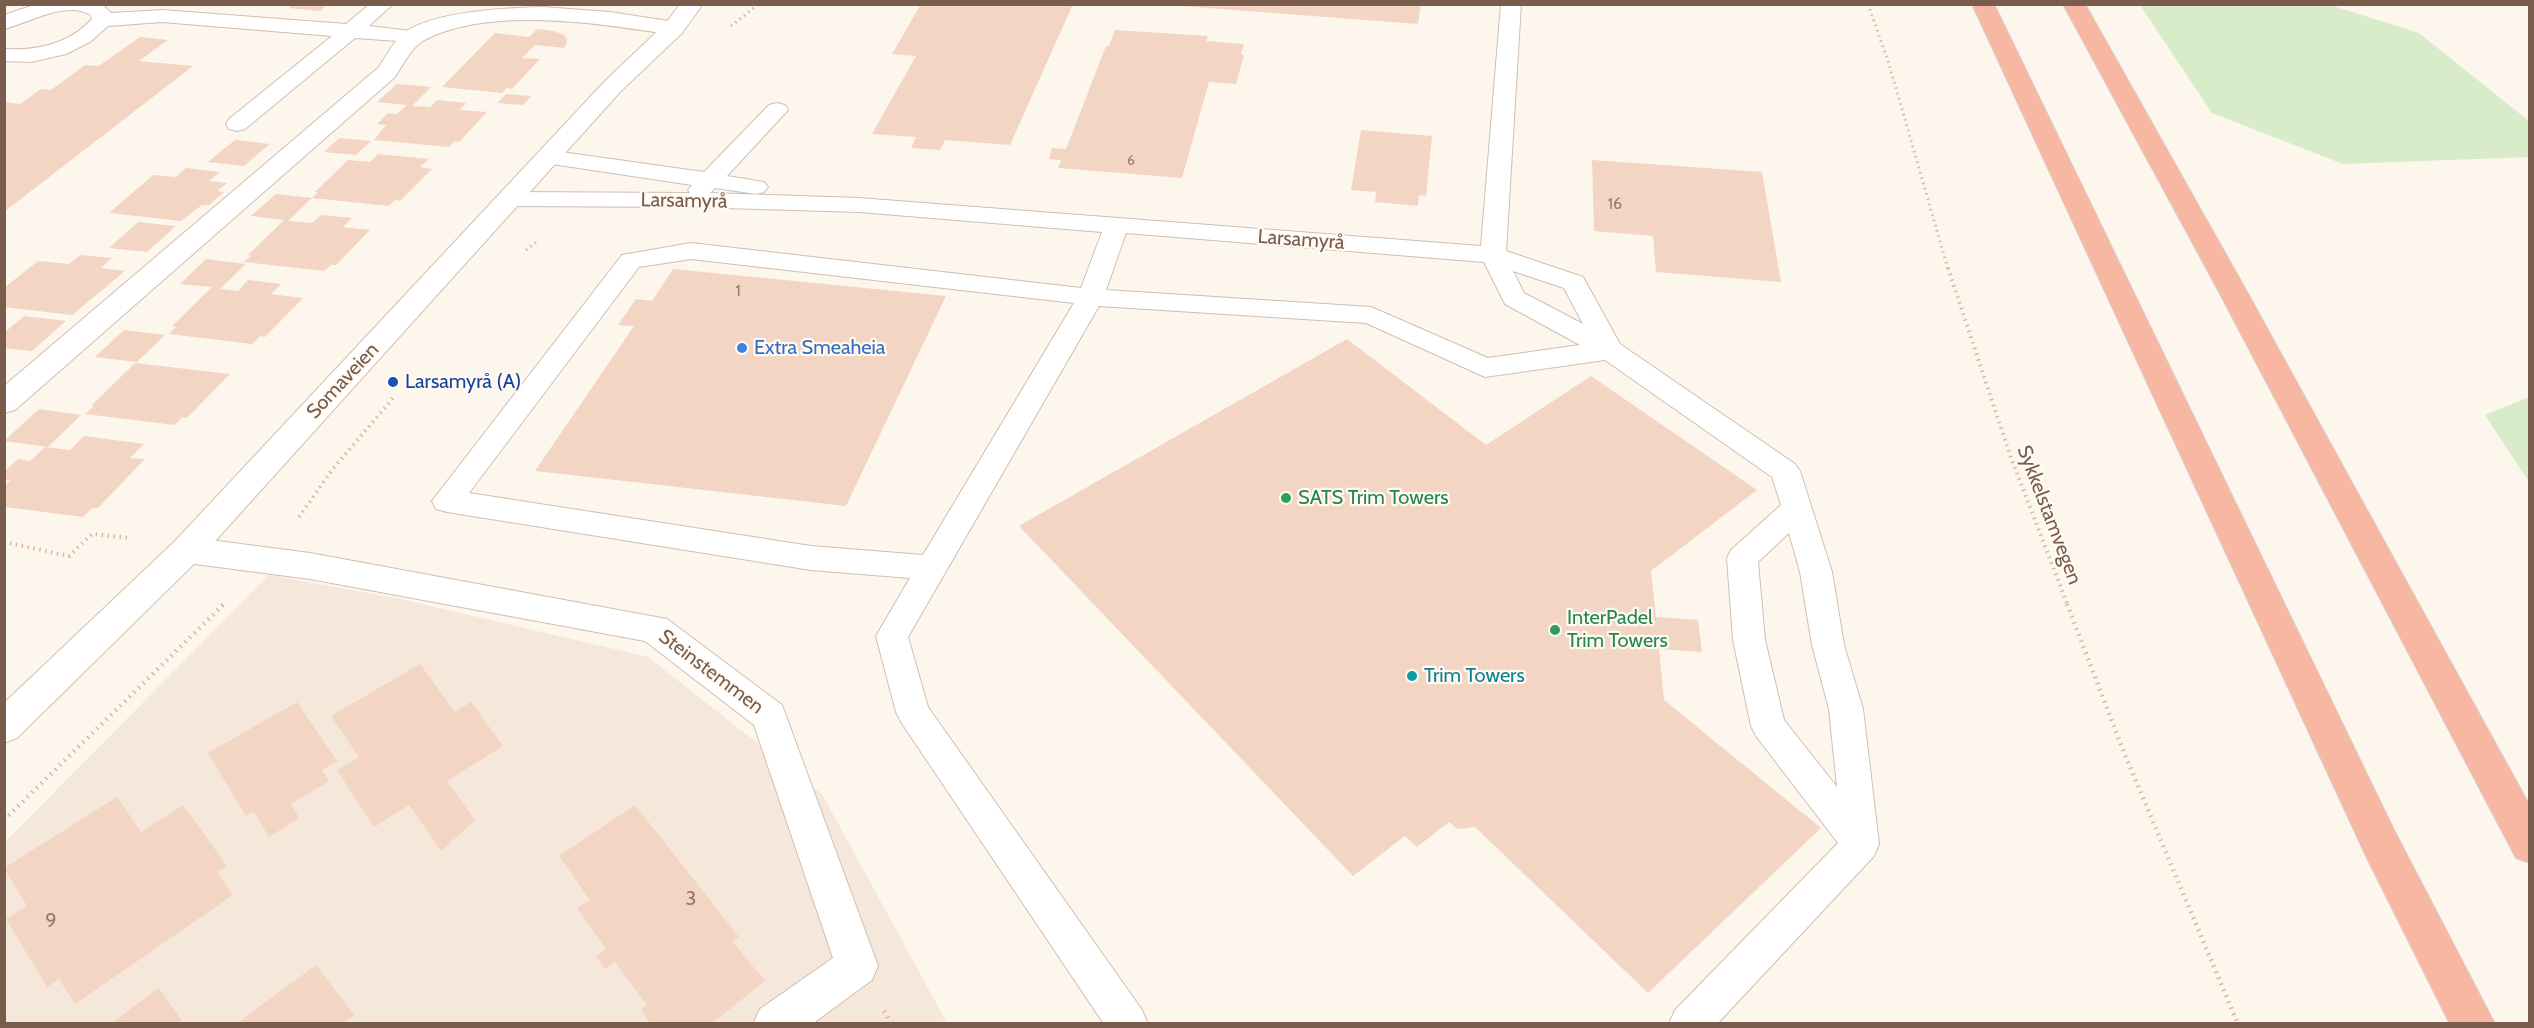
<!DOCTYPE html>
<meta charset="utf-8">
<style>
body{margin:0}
#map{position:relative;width:2534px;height:1028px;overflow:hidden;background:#fdf6ec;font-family:Cabin,sans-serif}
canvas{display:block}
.frame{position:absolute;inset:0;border:6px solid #7a5c4d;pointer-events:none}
</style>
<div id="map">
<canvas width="2534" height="1028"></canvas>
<div class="frame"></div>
</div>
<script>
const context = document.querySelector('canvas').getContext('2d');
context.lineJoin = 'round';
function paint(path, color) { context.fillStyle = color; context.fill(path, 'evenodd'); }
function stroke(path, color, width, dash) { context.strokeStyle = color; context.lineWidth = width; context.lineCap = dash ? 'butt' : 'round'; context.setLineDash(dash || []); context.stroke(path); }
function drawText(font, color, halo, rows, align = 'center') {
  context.font = font + ' Cabin,sans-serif'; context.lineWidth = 4.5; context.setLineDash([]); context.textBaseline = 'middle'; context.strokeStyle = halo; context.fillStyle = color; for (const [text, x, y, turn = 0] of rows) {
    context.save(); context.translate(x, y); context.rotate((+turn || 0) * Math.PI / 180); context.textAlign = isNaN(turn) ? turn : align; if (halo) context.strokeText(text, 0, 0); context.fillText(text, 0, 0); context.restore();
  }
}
paint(new Path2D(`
 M269,575l132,24 247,58 174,137 125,229 -942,1v-182z`), '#f5e8da');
paint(new Path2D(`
 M2140,5h190l89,28 110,88v36l-186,7 -131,-51z
 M2529,397v85l-44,-67z`), '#d8ecc9');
paint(new Path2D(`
 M293,4h35l-8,7 -31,-3z
 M921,4h152l-63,141 -65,-5 -5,10 -29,-2 5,-11 -44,-3 44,-78 -24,-2z
 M1155,4h266l-3,20z
 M537,29l17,2 10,4 3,4 -1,6 -2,3 -29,-3 -13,13 18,1 -28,30 -5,-1 -5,5 -60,-6 53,-54 34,4z
 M1115,30l93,6 -2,5 38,3 -3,11h3l-8,29 -27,-2 -27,96 -124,-10 3,-8 -12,-1 3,-11 14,1 40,-103h3z
 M140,37l28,3 -29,21 54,5 -189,146v-110l16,2 21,-15 10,1 34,-25 14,1z
 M397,84l34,3 -19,19 18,1 7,-7 29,3 -7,7 28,2 -28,30 -5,-1 -5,6 -75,-7 12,-15 -9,-1 11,-11 9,1 10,-9 -30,-3z
 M506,94l25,2 -8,9 -26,-2z
 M1361,130l71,6 -6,60 -7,-1 -1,11 -43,-4 1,-10 -25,-2z
 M339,138l32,3 -15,14 -32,-3z
 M235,140l35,4 -26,22 -36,-4z
 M378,154l51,5 -9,8 12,2 -32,32 -5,-1 -6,6 -77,-8 6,-6h-3l33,-32 22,2z
 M1592,160l170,12 19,110 -125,-10 -3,-36 -59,-5z
 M186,168l34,4 -11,9 18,2 -10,8 7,1 -15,13h-7l-21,16 -72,-8 44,-38 23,2z
 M276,194l36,4 -24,23 24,2 9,-8 31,3 -9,9 27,3 -34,35h-5l-7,6 -80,-9 7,-6 -3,-1 36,-35 -33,-4z
 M138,222l38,4 -29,26 -38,-4z
 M80,255l32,3 -11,10 24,3 -53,44 -68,-8v-19l34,-27 31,3z
 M206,259l40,5 -26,25 18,2 10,-11 33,4 -10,10 32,4 -38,39 -5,-1 -8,8 -83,-10 7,-7 -4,-1 40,-39 -32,-3z
 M673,269l273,27 -100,210 -311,-35 99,-145 -16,-1 18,-26 16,2z
 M24,316l42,5 -34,30 -28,-3v-15z
 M124,330l41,5 -28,27 -42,-5z
 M1347,339l139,106 105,-69 166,114 -106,81 5,46 42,3 4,32 -43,-3 5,51 157,128 -173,165 -173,-166 -18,2 -8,-7 -32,25 -12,-11 -52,40 -334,-350z
 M135,363l95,11 -43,44 -5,-1 -7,8 -90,-11 9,-8h-3z
 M39,409l42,6 -33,32 -44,-6z
 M84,436l60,8 -14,14 15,1 -47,49h-6l-9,9 -78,-10v-22l6,-5 -7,-1v-7l14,-13 12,2 15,-14 25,3z
 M420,664l35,48 16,-10 32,44 -56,35 28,39 -34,31 -32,-46 -35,22 -37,-57 22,-13 -28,-41z
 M297,702l40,59 -15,9 7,11 -38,23 8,14 -30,19 -15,-25 -8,4 -38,-63z
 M117,797l24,35 42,-27 44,61 -10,6 16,23 -158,109 -16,-25 -12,8 -41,-68 21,-13 -23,-38z
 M635,805l104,132 -7,4 33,40 -54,43h-60l-10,-14 6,-5 -32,-43 -10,7 -9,-13 10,-7 -29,-41 13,-8 -31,-44z
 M316,965l38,50 -12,9h-106z
 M159,988l25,36h-74z`), '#f3d5c3');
const lane = new Path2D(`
 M37,4h65l9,9 51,-3 184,14 24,-20h23l-24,22 51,6 3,4 -3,4 -7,2 -58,-4 -110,91 -8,2 -8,-2 -3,-5 3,-5 103,-83 -170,-14 -54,4 -18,16 -24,12 -35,8 -27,-1v-12c33,2 65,-5 88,-30l-1,-4c-25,-15 -62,8 -87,14v-14z
 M1501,4h20l-15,247 77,26 37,67 175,120 5,7 32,101 12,73 19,64 16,135 -5,12 -157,168h-48l6,-14 163,-167 -82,-107 -5,-10 -18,-86 -6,-82 4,-8 50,-45 -9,-28 -167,-117 -120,17 -119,-54 -267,-17 -191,331 20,70 214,303 6,14h-44l-203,-302 -5,-10 -20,-76 34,-58 -99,-8 -364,-58 -11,-3 -4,-8 190,-246 69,-12 390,45 21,-56 -243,-20 -168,-5 -181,-1 -8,-2 -4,-5 4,-5 8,-2 180,1 -2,-3 4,-5 -153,-23 -4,-5 4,-5 8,-2 157,22 65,-67 8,-2 8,2 3,5 -61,66 37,6 4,5 -4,5 -8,2 -41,-6 -5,5 149,5 622,48zM1126,233l358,29 21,42 75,41 -92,13 -117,-51 -265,-17zM691,259l383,44 -151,252 -112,-9 -342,-53 170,-226zM1513,271l51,17 19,36 -59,-31zM1789,533l11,39 12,73 17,64 8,78 -53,-67 -19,-80 -7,-78z`);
const street = new Path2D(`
 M542,7l68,5 72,11 3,5 -3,5 -8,2c-71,-11 -186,-30 -251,6 -12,7 -20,24 -28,36l-380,333 -11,3v-27l375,-319c7,-11 14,-25 25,-34 29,-22 102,-25 138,-26z
 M187,537l123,16 357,66 115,86 96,261 -6,14 -60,44h-59l7,-15 73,-51 -79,-233 -109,-84 -335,-62 -123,-16 -12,-4 -5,-9 5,-9z`);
const secondary = new Path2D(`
 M680,4h23l-21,29 -61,58 -422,468 -182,179 -13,5v-40l171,-162 430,-460 61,-58z`);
const highway = new Path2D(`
 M1972,4h22l400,826 101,194h-45l-84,-168z
 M2063,4h22l161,286 284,516v57l-14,-5 -298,-568z`);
stroke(lane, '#d1beb0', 2);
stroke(street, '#d1beb0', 2);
stroke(secondary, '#d6c0b0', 2);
stroke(highway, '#dad1cd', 2);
stroke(new Path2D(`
 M1868,4l21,60 59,205
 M731,26l28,-22
 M526,250l13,-10`), '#d9b8a5', 3, [1.5, 4]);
stroke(new Path2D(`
 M1948,268l62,187 58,151
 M299,517l33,-47 63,-74
 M4,542l65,14 23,-22 38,4
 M222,606l4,-4`), '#d9b8a5', 4, [1.5, 4.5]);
stroke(new Path2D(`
 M2067,604l58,151 113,269
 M4,820l220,-216
 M884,1011l8,13`), '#d9b8a5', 4.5, [1.5, 5]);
paint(lane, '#fff');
paint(street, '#fff');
paint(secondary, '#fff');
paint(highway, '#f7b7a3');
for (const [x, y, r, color] of [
 [742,348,6,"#3f7fe0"],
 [393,382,6,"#1a4fb4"],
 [1286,498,6,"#2e9e5b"],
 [1555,630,6,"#2e9e5b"],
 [1412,676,6,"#0f9aa8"]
]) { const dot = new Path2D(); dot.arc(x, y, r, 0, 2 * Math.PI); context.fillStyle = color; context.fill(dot); stroke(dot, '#fffaf3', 2); }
drawText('14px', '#987a6a', null, [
 ["6",1131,161]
]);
drawText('16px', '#987a6a', null, [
 ["16",1615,204],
 ["1",738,291]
]);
drawText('20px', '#7a5c4d', '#fffaf3', [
 ["Larsamyrå",684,201,1],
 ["Larsamyrå",1301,240,4],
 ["Somaveien",343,381,-47],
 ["Sykkelstamvegen",2049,515,69],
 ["Steinstemmen",711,672,37]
]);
drawText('20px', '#366cbe', '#fffaf3', [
 ["Extra Smeaheia",754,348]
], 'left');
drawText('20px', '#164399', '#fffaf3', [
 ["Larsamyrå (A)",405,382]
], 'left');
drawText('20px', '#27864d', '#fffaf3', [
 ["SATS Trim Towers",1298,498],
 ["InterPadel",1567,618],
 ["Trim Towers",1567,641]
], 'left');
drawText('20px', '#0d838f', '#fffaf3', [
 ["Trim Towers",1424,676]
], 'left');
drawText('20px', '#987a6a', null, [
 ["3",691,899],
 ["9",51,921]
]);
</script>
